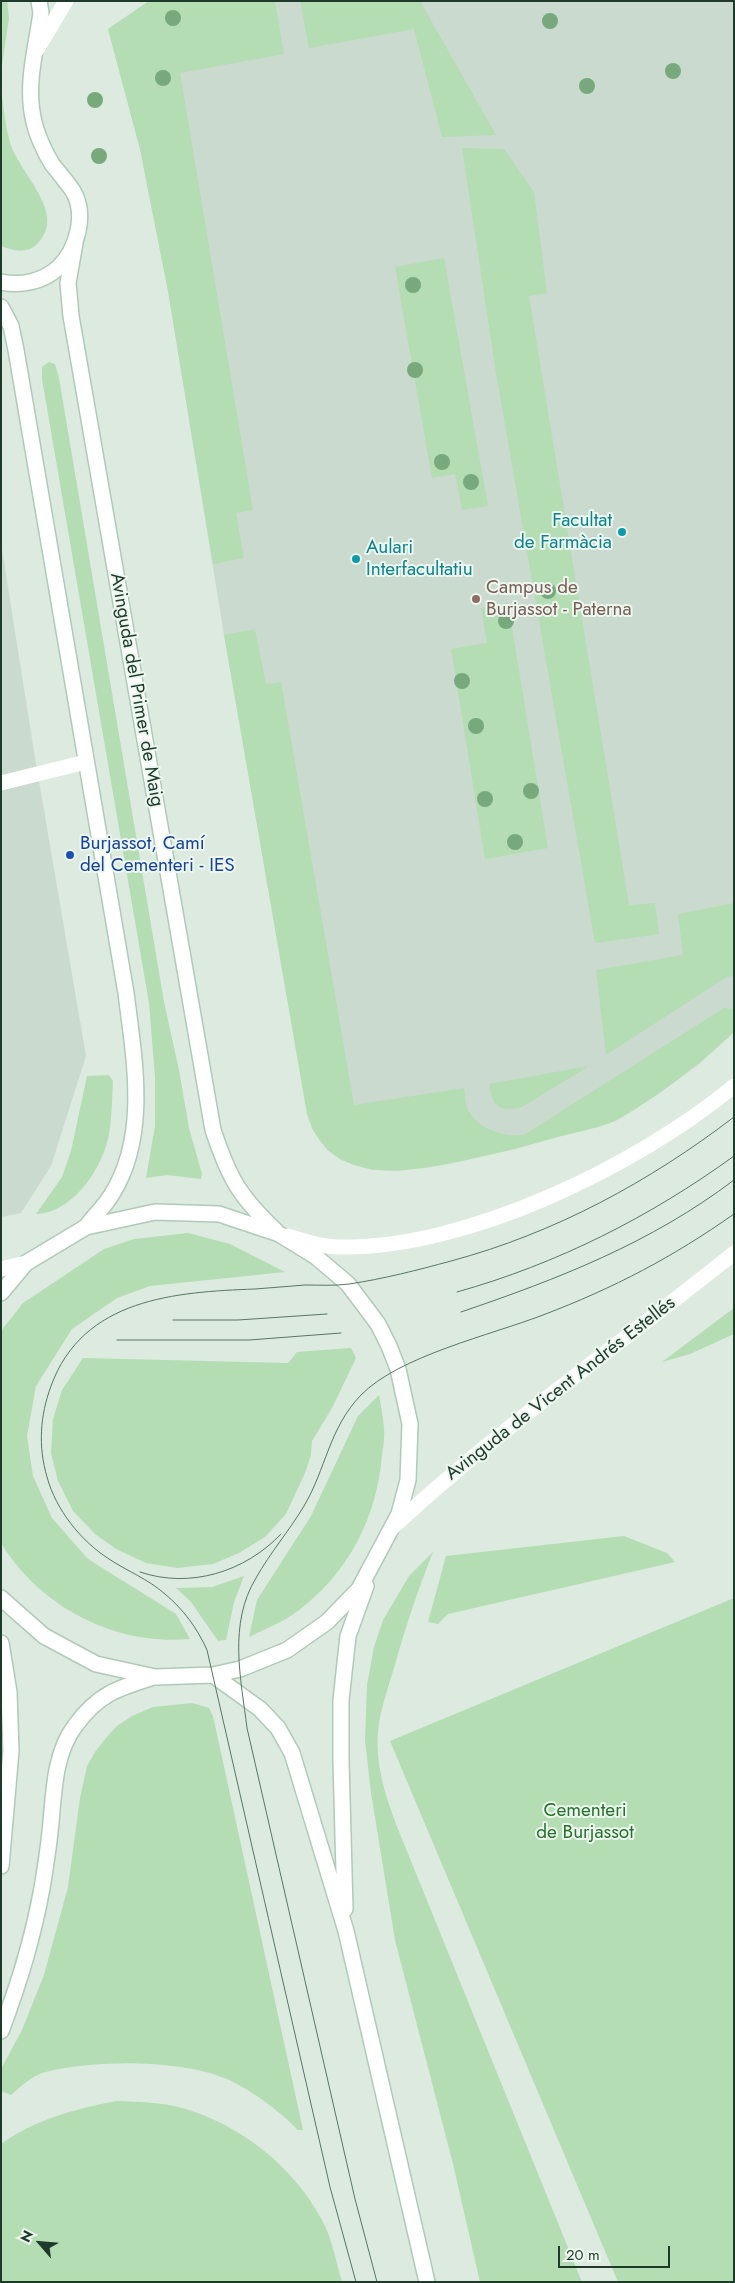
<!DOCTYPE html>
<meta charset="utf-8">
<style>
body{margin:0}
#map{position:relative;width:735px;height:2283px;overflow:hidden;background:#dceae0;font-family:Jost,sans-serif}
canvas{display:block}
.frame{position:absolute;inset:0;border:2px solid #1d3a2a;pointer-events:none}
.north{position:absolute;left:15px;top:2218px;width:50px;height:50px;-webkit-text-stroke:4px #edf7ef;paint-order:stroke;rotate:297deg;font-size:14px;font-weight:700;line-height:20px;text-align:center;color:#1d3a2a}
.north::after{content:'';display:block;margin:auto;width:18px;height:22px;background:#1d3a2a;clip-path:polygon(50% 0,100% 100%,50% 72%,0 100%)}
.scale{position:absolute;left:558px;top:2246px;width:112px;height:22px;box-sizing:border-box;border:2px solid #1d3a2a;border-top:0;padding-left:6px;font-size:15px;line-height:18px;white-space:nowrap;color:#1d3a2a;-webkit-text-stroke:4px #edf7ef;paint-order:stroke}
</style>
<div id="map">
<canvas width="735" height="2283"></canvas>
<div class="frame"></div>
<div class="north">N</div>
<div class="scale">20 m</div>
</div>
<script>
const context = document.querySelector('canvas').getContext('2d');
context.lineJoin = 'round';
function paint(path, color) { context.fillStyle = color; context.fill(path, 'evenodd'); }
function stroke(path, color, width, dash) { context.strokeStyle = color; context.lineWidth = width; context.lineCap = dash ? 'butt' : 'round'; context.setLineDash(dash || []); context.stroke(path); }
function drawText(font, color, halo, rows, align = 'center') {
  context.font = font + ' Jost,sans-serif'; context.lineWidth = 4; context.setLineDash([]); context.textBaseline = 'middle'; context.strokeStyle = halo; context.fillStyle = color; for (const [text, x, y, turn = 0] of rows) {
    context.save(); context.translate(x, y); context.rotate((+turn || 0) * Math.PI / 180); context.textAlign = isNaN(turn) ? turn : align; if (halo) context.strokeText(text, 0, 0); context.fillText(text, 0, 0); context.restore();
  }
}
paint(new Path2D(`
 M149,1h585v1031l-37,34 -80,54 -105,30 -112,21 -28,-1 -31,-10 -14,-10 -15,-21 -88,-494 -56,-344 -28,-142 -32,-120z
 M1,543l34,215 51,298 -35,110 -30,47 -20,4z`), '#cadace');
paint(new Path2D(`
 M1,1h6l2,17 -8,54z
 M149,1h126l9,53 -104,19 73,437 -17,3 8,45 -31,6 -45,-273 -28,-142 -32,-120z
 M300,1h120l76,134 -54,2 -28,-108 -105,19z
 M1,86c2,19 4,38 9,57 11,33 58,71 27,101 -10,10 -24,7 -36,2z
 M462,148l42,1 30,43 13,101 -18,3 100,609 26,-2 4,31 -64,9 -99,-570z
 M444,258l44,248 -26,4 -7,-36 -23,4 -37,-211z
 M49,362l6,2 4,14 105,624 15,68 10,58 13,46 -1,5 -34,-4 -21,3 9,-52v-49l-6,-74 -107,-624v-12z
 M508,603l40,245 -63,11 -34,-210 36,-6 -6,-35z
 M255,629l11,55 15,-2 73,423 110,-17c1,5 1,14 3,19 9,22 35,30 57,28l200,-127 10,1v23c-35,33 -74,63 -115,87 -16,9 -57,16 -76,22 -27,8 -54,14 -81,20 -57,12 -133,25 -155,-47l-83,-479z
 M734,903v73l-7,1 -13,8 -108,70 -10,-85 87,-15 -5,-41z
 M589,1066l-67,41c-23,6 -30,-1 -33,-23z
 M109,1075l4,6c-1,18 -1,36 -4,53 -6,34 -36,79 -73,80l26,-37 9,-26 16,-75z
 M188,1233l42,11 55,28 -135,14 -33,12 -45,31 -36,57 -9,50 6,40 19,42 36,41 88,55 14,25c-75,7 -150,-32 -189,-96v-211l3,-5 19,-24 81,-54 30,-10z
 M734,1308v26l-44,20 -28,8z
 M351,1348l5,10 -24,50 -20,33 -1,14 -6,18 -19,41 -21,23 -26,16 -26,11 -36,4 -31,-5 -30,-14 -21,-15 -22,-23 -15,-30 -7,-28 2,-34 9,-29 21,-32 205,5 9,-11z
 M379,1395c2,11 4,22 5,34 1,8 -1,17 -2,26 -5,62 -33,117 -83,155 -15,12 -34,19 -50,27l8,-37 54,-84 47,-100z
 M624,1536l43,17 8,9 -227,52 -10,10 -10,-2 18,-66z
 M433,1552c-15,38 -28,76 -39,116 -6,20 -14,42 -16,63 -3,36 9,70 22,103l182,448h-102l-27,-118 -58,-224 -24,-147 -6,-53 2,-55 7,-38 9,-27 26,-44z
 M244,1576l-10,26 -8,38 -8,1 -27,-39 -15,-14 36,-1z
 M734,1598v684h-116l-228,-541z
 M192,1703l17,5 4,8 90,414h-5c-20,-20 -45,-39 -71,-51 -47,-20 -136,-20 -185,-6 -11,4 -22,14 -31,22l-10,-4v-22l21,-39 22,-55 24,-88 12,-89 7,-32 8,-14 10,-13 12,-13 15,-10 21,-9z
 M117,2101c22,1 44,1 65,7 58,16 112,59 140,112 10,18 14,42 20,62h-341v-138c35,-25 74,-35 116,-43z`), '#b4ddb3');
const secondary = new Path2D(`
 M75,243l-7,40 3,33 142,814c16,48 26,66 63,101
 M1,282c20,4 41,0 57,-14 19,-18 29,-53 15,-77 -6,-9 -14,-18 -21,-27 -7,-11 -15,-29 -18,-42 -9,-36 2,-73 7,-109l-2,-12
 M1,307l10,19 5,24 110,643c8,65 23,142 -14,201 -7,12 -18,22 -26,33
 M1,1293l25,-30 60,-36 69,-15 64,2 60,20 36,22 33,28 30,40 11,22 9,23 12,55 -2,56 -9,34 -40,75 -32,33 -40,28 -47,19 -27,6 -58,2 -59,-13 -52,-28 -43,-38
 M1,1643l8,49 2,59 -10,115
 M213,1675l47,34 18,19 14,25 54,178 81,351
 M345,1909l-4,-148v-61l7,-64 18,-50
 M1,2031c18,-47 32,-93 41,-143 3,-18 6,-37 8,-56 4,-35 3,-77 25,-106 23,-32 43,-38 79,-49`);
stroke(secondary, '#afcab8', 18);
stroke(new Path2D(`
 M1,783l85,-21`), '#fff', 15);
stroke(new Path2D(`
 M36,51l30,-50`), '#fff', 15);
stroke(new Path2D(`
 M288,1236c16,5 34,11 52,11 127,2 297,-81 394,-161
 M1,1269l25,-6
 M392,1528c107,-100 228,-183 342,-275`), '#fff', 15);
stroke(secondary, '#fff', 15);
stroke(new Path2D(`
 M457,1292c100,-28 193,-75 277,-136
 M461,1312c97,-33 190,-69 273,-132
 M173,1320h65l89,-6
 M117,1340h132l92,-7
 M140,1572c50,17 105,0 141,-38
 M356,2282l-26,-95 -123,-537c-10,-22 -23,-40 -42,-56 -17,-15 -38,-23 -56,-35 -28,-18 -53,-49 -62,-82 -9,-31 -7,-61 4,-91 32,-88 125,-94 204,-97 17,-1 33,-3 50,-4 14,0 30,1 44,-1 34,-5 69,-14 102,-23 104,-28 198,-79 283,-144
 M377,2282l-22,-83 -108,-471c-6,-49 -19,-104 9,-150 14,-25 33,-47 48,-72 22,-37 25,-78 57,-111 38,-39 130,-60 182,-80 71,-27 130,-58 191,-101`), '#577665', 1);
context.fillStyle = '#77a97d';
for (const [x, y] of [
 [173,18],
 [550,21],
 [673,71],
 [163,78],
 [587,86],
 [95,100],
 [99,156],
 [413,285],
 [415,370],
 [442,462],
 [471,482],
 [548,591],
 [506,621],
 [462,681],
 [476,726],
 [531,791],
 [485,799],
 [515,842]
]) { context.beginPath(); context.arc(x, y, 8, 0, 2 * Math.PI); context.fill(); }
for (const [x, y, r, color] of [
 [622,532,5,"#0f9aa8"],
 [356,559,5,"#0f9aa8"],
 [476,599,5,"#8d6e63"],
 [70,855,5,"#1a4fb4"]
]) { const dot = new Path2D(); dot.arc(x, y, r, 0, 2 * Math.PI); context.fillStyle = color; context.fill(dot); stroke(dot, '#edf7ef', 2); }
drawText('19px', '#0d838f', '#edf7ef', [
 ["Facultat",612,521],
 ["de Farmàcia",612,543],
 ["Aulari",366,548,"left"],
 ["Interfacultatiu",366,570,"left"]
], 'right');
drawText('19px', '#785e54', '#edf7ef', [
 ["Campus de",486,588],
 ["Burjassot - Paterna",486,610]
], 'left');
drawText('19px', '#1d3a2a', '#edf7ef', [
 ["Avinguda del Primer de Maig",136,690,80],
 ["Avinguda de Vicent Andrés Estellés",561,1389,-38]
]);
drawText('19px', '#164399', '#edf7ef', [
 ["Burjassot, Camí",80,844],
 ["del Cementeri - IES",80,866]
], 'left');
drawText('19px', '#25732c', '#edf7ef', [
 ["Cementeri",585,1811],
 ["de Burjassot",585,1833]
]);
</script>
